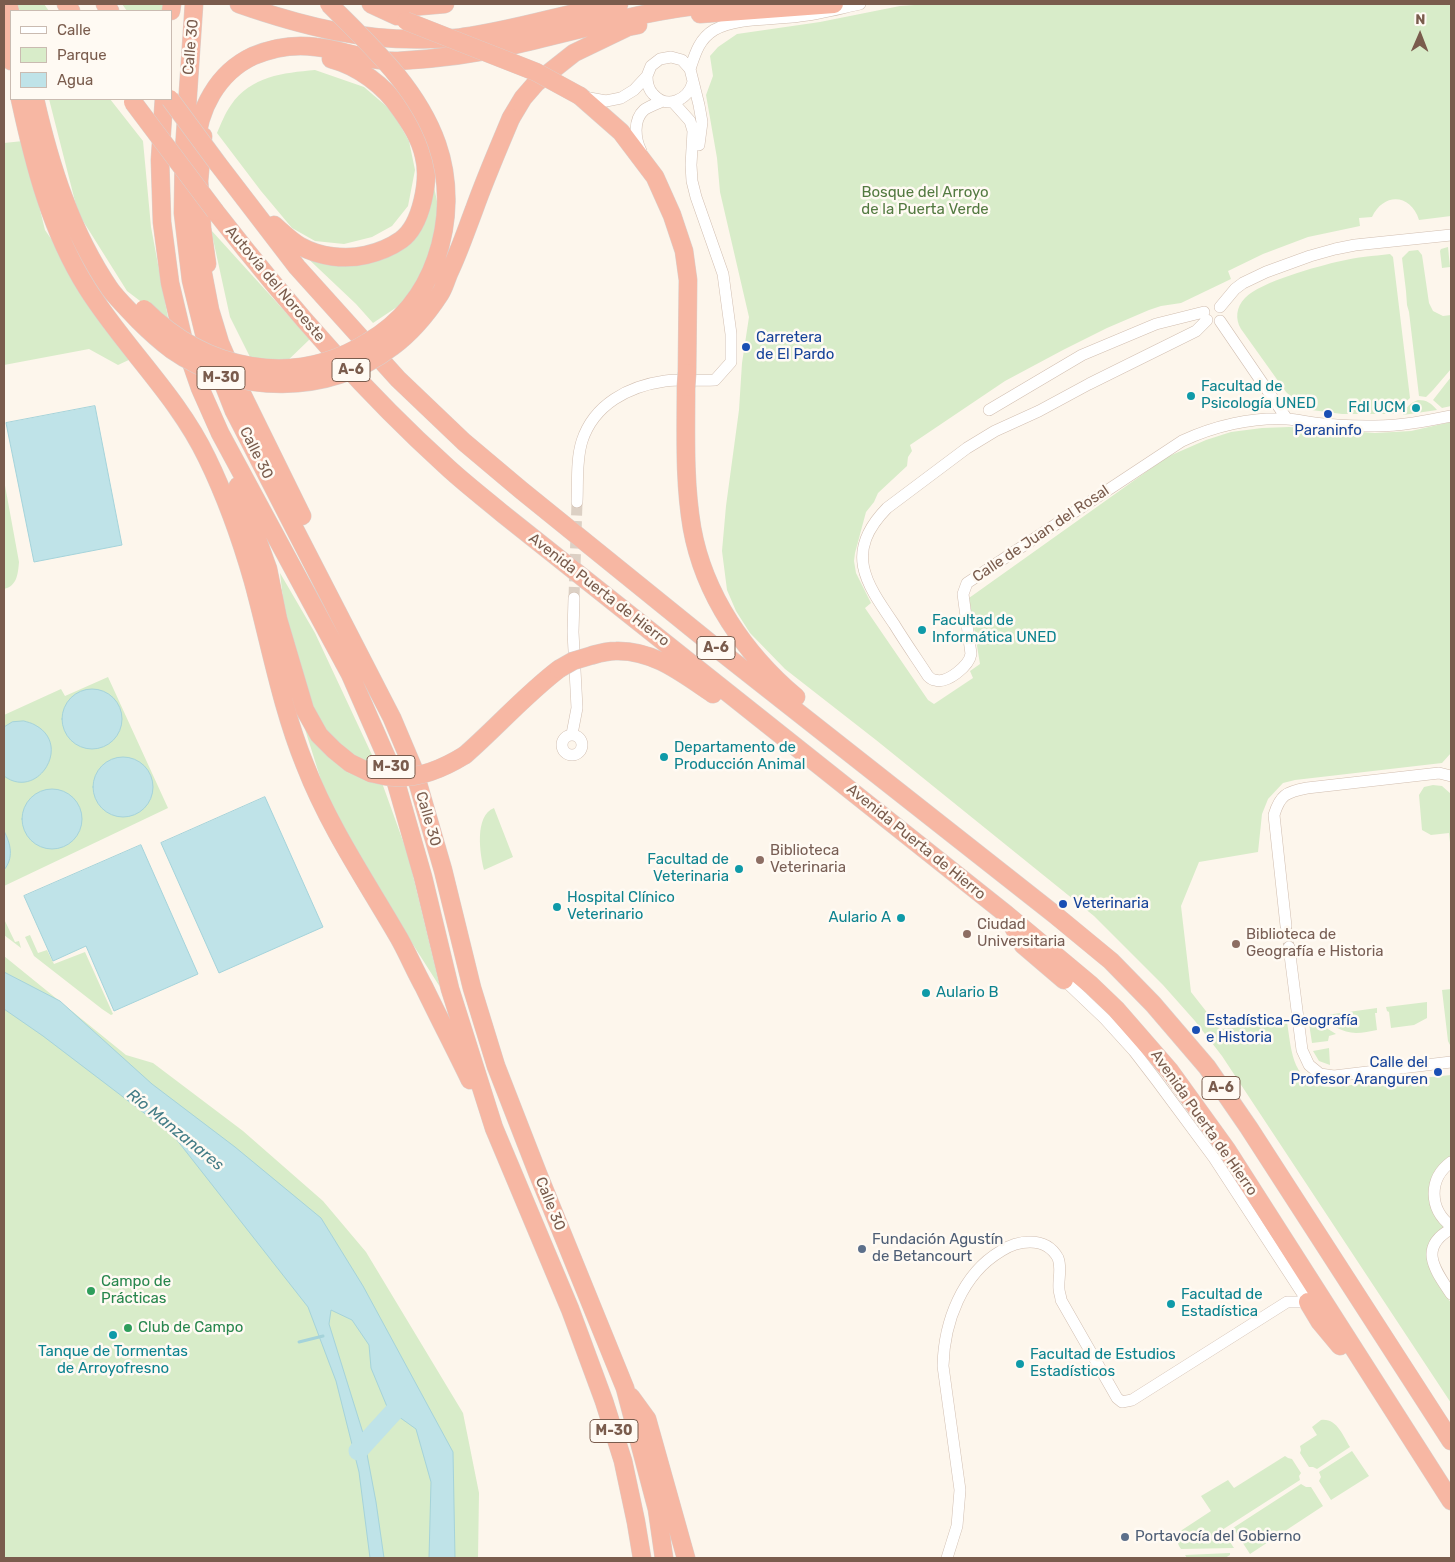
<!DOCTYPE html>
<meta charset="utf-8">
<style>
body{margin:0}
#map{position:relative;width:1455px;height:1562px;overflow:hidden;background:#fdf6ec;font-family:Rubik,sans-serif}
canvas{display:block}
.frame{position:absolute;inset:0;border:5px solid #7a5c4d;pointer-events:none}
.legend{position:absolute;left:10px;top:10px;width:162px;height:90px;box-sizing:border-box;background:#fffaf3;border:1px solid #cabbb1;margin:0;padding:6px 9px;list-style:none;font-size:15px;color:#7a5c4d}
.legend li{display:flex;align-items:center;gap:10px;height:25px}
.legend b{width:25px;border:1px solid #cabbb1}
.north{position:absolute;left:1395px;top:10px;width:50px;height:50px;-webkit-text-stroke:4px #fffaf3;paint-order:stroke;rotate:1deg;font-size:14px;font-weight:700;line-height:20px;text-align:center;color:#7a5c4d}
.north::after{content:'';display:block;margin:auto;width:18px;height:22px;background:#7a5c4d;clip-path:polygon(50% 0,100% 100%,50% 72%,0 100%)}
</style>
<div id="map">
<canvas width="1455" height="1562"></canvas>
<div class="frame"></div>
<ul class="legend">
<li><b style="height:6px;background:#fff"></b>Calle</li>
<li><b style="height:14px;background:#d8ecc9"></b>Parque</li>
<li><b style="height:14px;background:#bfe3e8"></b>Agua</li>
</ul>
<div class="north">N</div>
</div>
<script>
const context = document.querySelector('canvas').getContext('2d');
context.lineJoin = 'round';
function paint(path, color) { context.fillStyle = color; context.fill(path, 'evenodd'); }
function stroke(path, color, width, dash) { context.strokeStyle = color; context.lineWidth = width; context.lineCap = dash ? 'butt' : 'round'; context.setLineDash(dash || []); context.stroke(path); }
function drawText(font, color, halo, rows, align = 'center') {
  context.font = font + ' Rubik,sans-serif'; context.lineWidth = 5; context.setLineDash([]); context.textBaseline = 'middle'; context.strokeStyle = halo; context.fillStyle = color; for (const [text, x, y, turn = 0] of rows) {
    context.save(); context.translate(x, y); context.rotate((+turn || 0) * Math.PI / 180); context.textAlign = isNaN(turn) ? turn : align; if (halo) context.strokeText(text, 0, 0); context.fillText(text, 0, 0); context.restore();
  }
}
paint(new Path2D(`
 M17,4h27l5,7h-29z
 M122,4h43v7h-38z
 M929,4h522v212l-32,4c-8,-26 -35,-28 -47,-3l-13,1 1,8 -52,11 -45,17 -35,17 3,8 -50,24 -20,3 -12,4 -42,18 -44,22 -58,31 -95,64 2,6 -4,6 -1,9 -29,27 -4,9 -8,10 -11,41 -1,8 2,12 15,30 -6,5 63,92 6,4 39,-26 -3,-7 10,-7 -11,-66 198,-141 39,-17 25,-8 31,-4 27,-1 86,6 36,-2 40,-9v331l-9,10 -147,17 -12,3 -15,16 -6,15 -4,38 -59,10 -18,44 10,86 29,37 67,-7c5,31 5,63 45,65l119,-12v84l-20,29 16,40 -20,28 1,8 5,12 18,27v100l-229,-347 -27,-35 -32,-36 -69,-69 -218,-176 -91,-71 -35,-36 -14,-22 -9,-21 -5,-39 4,-45 13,-96 3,-47 7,-46 -29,-125 -3,-34 -11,-63 7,-19 -3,-20 8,-9 19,-13 83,-12 80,-16z
 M315,70l49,17 28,24 17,30 6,29 -7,36 -16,20 -20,11 -28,7 -29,-3 -23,-13 -31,-37 -44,-58c4,-9 8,-20 14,-28 20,-29 52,-32 84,-35z
 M49,99h61l33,42 8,86 18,96 -42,-32 -49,-78z
 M23,141l22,89 88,128 -15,7 -29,-16 -85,16v-222z
 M429,163l9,43 -6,53 -26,42 -33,22 -17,-19 -56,-53 91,1 27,-37z
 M211,230l99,109 -28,27 -30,-5 -22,-44z
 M1448,247l2,20 -8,1 -2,-17 1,-2z
 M1418,250l4,5 7,48 4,8 10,5 8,-1v54l-18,21 -7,7 -7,-1 -10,-84 -2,-7 -1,-14 -4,-33 7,-7z
 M1390,254l3,3 17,141 -9,8 -4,8h-55l-38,-5 -18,-17 -45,-63c-6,-10 -5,-22 4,-31 15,-16 73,-32 96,-37 16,-4 32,-5 49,-7z
 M1451,377v29l-9,2 -9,-8z
 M1418,400c9,0 13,3 19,10l-34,5c3,-8 7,-12 15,-15z
 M4,480l15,82c-1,12 -2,24 -15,27z
 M280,573l35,60 57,122 36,100 32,132 -42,-66 -42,-63 -31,-65 -31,-99z
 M108,677l60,131 -164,78v-171l57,-26 4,7z
 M1433,785l9,1 9,8v58l-2,-19 -18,2 -9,-5 -3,-35 5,-8z
 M494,808l19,49 -29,13c-4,-16 -10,-54 10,-62z
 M4,919l11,23 4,-1 2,7 -17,-13z
 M30,935l8,18 9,-3 7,14 31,-12 28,62 -2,1 -9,-6 -68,-53 -9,-19z
 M4,956l122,99 27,8 90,68 80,70 43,51 97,161 16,80 -1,65h-474z
 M1451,989v58l-3,-6 -6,-51z
 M1427,1002v16l-13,7 -23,3 -2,-16 -2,-1 -1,-4z
 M1377,1008v5h-2l2,17c-7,1 -14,3 -21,3 -13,0 -27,-9 -37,-17z
 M1308,1017h6l6,7 16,10 -7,2 -1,5 -16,2z
 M1329,1048l1,17 -11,-4 -6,-10z
 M1321,1420c16,-2 22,16 29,27l-33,22 -4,-2h-4l-9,-14 1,-3 -1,-4 17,-11 -5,-8z
 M1352,1451l17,25 -38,24 -12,-19 2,-4 -2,-5z
 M1285,1456l3,2 4,1 9,14 -2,3 1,4 -78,50 12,18 -53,1c-5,-7 -5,-13 1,-19l29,-19 -10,-15 27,-16 6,8z
 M1301,1484l5,3h5l12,19 -73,48 -17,-26z
 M1230,1553v2l-5,3h-38l-2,-3z`), '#d8ecc9');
const water = new Path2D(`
 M95,406l27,139 -88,17 -28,-139z
 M62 719a30 30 0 1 1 60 0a30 30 0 1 1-60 0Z
 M24,721c3,1 8,2 11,4 38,20 2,76 -31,51v-49l8,-5z
 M93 787a30 30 0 1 1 60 0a30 30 0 1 1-60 0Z
 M22 819a30 30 0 1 1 60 0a30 30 0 1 1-60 0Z
 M265,797l58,130 -104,46 -58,-130z
 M4,831c7,13 10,27 0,39z
 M141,845l57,129 -84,37 -28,-65 -33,15 -29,-65z
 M4,972l56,29 92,83 83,63 86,71 42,68 90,166 2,106h-26l2,-76 -15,-53 -28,-20 -17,-41 -2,-23 -17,-25 -21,-10 -2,14 34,109 13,69 8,56h-14l-11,-86 -23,-91 -28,-74 -135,-172 -130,-99 -39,-27z`);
paint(water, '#bfe3e8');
stroke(water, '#a5d3da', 1);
stroke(new Path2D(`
 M299,1342l24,-6`), '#a5d3da', 3);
stroke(new Path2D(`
 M358,1451l51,-56`), '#bfe3e8', 19);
stroke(new Path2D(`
 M574,598l3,-96
 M1286,926l3,21`), '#dcd0c4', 11, [11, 5.5]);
const minor = new Path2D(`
 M690,69c5,-15 9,-30 24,-39 23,-13 60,-10 86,-14 20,-2 41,-8 60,-12
 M647,76c0,7 1,13 6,18 14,16 35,6 40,-12
 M584,97l22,4 15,-3 13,-8 13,-14 4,-10 9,-7 11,-2 11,3 8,9 9,36 3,17 -3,23
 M641,151c-6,-12 -8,-31 3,-41 5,-4 13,-6 18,-9
 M1220,307l15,-18 8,-6 23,-11 44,-16 25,-7 20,-4 96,-10
 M1207,320l-11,11 -107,53 -50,27 -44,20 -28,17 -80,60c-43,44 -22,74 7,116 11,18 23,35 34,52 2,2 4,4 7,4 12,4 34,-14 36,-26l-8,-60 4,-11 215,-142c32,-15 70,-24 105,-22 12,1 25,4 38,5 16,2 34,2 50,2 26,0 51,-5 76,-10
 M1220,321l67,98
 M989,410l93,-55 74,-31 48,-12
 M577,502c1,-20 -1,-42 5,-61 12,-37 47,-55 83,-60 17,-2 34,0 50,-1l16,-18v-28l-8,-60 -27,-77 -4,-16 -1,-16 2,-34 -3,-10 -17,-19
 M572,734l5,-26 -4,-76 1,-34
 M562 745a10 10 0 1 1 20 0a10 10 0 1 1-20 0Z
 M1286,926l-12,-111c6,-20 12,-23 33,-27l132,-15 12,3
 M1289,947l13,103 7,15 11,9 14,2 117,-14
 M1064,980l41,39 29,32 23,30 57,77 94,144
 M1451,1162c-23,17 -22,47 0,64
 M1451,1229c-34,19 -15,42 0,65
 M947,1558l10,-32 3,-36 -17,-124c1,-44 19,-92 58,-115 9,-6 18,-9 29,-9 12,0 22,5 28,16 4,10 0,21 1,31 0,4 2,7 2,11l56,98 5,4 10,-2 155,-98h21`);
const highway = new Path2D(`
 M8,4l3,11
 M66,4l5,7
 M105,4l5,7
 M194,4l-10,148 -1,61 8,67 14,57 29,74 158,307 22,52 29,100 29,118 24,78 42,108 87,214 32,121 7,49
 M239,4c63,22 126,38 193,35 10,-1 21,0 31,-2 53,-7 103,-24 156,-33
 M371,4l26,12
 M387,4l23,3 35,-3
 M171,11l1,-7
 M700,14l134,-10
 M4,27l7,34
 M580,96l41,36 34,45 17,38 12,36 4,29 -1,93
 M20,99c14,65 31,132 67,189 37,59 90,107 120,170 19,39 34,81 46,123 17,62 28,125 52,184 24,62 61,116 94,173 9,16 16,33 25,49 15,31 31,62 46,93
 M35,99c15,66 36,133 75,190 8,11 19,21 28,31
 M164,99l-4,61 2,62 8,61 14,59 16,46 20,45 130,241 43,98 30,105 27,112 44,139 76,181 34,92 19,60 13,61 6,36
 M511,118l12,-20 13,-15 38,-30 54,-26 10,-2
 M203,136l-4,45 3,47 5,36
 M196,147c2,-37 21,-74 57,-91 19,-8 42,-12 63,-9 27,3 54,15 82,14 38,-2 78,-7 116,-16 66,-15 131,-35 199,-41
 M218,164l79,103 101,112 66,63 57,48 199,161 334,263 57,47 42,43 54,63 42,61 202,313
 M215,211c70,90 145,177 230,254 18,17 39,33 58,49l503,400 85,71 25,24 54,62 57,79 224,351
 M274,225c8,7 17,16 26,21 20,11 45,14 66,9 13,-3 25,-8 35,-15 21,-15 29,-61 23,-84 -4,-18 -14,-33 -24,-47 -15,-23 -42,-43 -69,-50
 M199,253l11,57 10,33 22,51 60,122
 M686,387c0,47 -2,94 6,141 12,67 53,126 104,169
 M238,486l30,83 10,50 27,91 14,25 15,15 16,13 21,10
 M593,655c7,-2 15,-4 23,-4 38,-1 67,23 97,43
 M465,755c32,-28 60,-60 94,-86
 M1011,923l12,22 41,35
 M1308,1302l12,20 20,24
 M631,1397l16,22 39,139`);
stroke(minor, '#d1beb0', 12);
stroke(highway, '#dad1cd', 19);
stroke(minor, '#fff', 11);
stroke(highway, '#f7b7a3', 18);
const highwayBridge = new Path2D(`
 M406,21l130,51 44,24
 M170,99l48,65
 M133,102l82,109
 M144,309c61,61 149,80 224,33 32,-19 56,-48 68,-83 13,-37 14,-78 1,-115 -20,-57 -67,-99 -108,-140
 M138,320c11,11 22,21 34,30 64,45 157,46 220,-3 19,-14 35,-33 48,-53 4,-6 6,-14 9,-21 10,-21 17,-42 25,-63 11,-31 24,-61 37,-92
 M686,387l1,-14
 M559,669l14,-8 20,-6
 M371,773c8,2 16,4 23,4 26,2 50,-9 71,-22`);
stroke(highwayBridge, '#dad1cd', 19, []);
stroke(highwayBridge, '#f7b7a3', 18);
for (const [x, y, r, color] of [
 [746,347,5,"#1a4fb4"],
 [1191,396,5,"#0f9aa8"],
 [1416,408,5,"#0f9aa8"],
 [1328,414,5,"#1a4fb4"],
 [922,630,5,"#0f9aa8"],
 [664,757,5,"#0f9aa8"],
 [760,860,5,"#8d6e63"],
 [739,869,5,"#0f9aa8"],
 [1063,904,5,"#1a4fb4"],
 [557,907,5,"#0f9aa8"],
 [901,918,5,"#0f9aa8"],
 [967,934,5,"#8d6e63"],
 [1236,944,5,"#8d6e63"],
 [926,993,5,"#0f9aa8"],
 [1196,1030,5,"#1a4fb4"],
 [1438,1072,5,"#1a4fb4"],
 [862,1249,5,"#5c6f8a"],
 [91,1291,5,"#2e9e5b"],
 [1171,1304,5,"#0f9aa8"],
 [128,1328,5,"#2e9e5b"],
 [113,1335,5,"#0f9aa8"],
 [1020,1364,5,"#0f9aa8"],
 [1125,1537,5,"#5c6f8a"]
]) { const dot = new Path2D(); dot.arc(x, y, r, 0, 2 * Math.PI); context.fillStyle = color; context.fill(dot); stroke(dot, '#fffaf3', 2); }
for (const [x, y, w] of [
 [351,370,38],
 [221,378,48],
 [716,648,38],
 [391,767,48],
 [1221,1088,38],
 [614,1431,48]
]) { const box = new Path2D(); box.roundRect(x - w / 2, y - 11.5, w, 23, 4); context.fillStyle = '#fffaf3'; context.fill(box); stroke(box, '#7a5c4d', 1); }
drawText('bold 14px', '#7a5c4d', null, [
 ["A-6",351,370],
 ["M-30",221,378],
 ["A-6",716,648],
 ["M-30",391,767],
 ["A-6",1221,1088],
 ["M-30",614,1431]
]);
drawText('15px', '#7a5c4d', '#fffaf3', [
 ["Calle 30",191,47,-85],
 ["Autovía del Noroeste",275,284,50],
 ["Calle 30",256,453,63],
 ["Calle de Juan del Rosal",1041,534,-34],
 ["Avenida Puerta de Hierro",599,590,38],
 ["Calle 30",428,819,74],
 ["Avenida Puerta de Hierro",916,842,39],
 ["Avenida Puerta de Hierro",1204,1123,55],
 ["Calle 30",550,1204,68]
]);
drawText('15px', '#537a41', '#fffaf3', [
 ["Bosque del Arroyo",925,193],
 ["de la Puerta Verde",925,210]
]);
drawText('15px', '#164399', '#fffaf3', [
 ["Carretera",756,338],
 ["de El Pardo",756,355],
 ["Paraninfo",1328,431,"center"],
 ["Veterinaria",1073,904],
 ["Estadística-Geografía",1206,1021],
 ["e Historia",1206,1038],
 ["Calle del",1428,1063,"right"],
 ["Profesor Aranguren",1428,1080,"right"]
], 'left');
drawText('15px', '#0d838f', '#fffaf3', [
 ["Facultad de",1201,387],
 ["Psicología UNED",1201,404],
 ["FdI UCM",1406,408,"right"],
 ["Facultad de",932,621],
 ["Informática UNED",932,638],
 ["Departamento de",674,748],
 ["Producción Animal",674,765],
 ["Facultad de",729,860,"right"],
 ["Veterinaria",729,877,"right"],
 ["Hospital Clínico",567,898],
 ["Veterinario",567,915],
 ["Aulario A",891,918,"right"],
 ["Aulario B",936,993],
 ["Facultad de",1181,1295],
 ["Estadística",1181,1312],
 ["Tanque de Tormentas",113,1352,"center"],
 ["de Arroyofresno",113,1369,"center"],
 ["Facultad de Estudios",1030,1355],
 ["Estadísticos",1030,1372]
], 'left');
drawText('15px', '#785e54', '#fffaf3', [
 ["Biblioteca",770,851],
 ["Veterinaria",770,868],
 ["Ciudad",977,925],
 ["Universitaria",977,942],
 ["Biblioteca de",1246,935],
 ["Geografía e Historia",1246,952]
], 'left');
drawText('15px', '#4e5e75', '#fffaf3', [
 ["Fundación Agustín",872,1240],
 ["de Betancourt",872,1257],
 ["Portavocía del Gobierno",1135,1537]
], 'left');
drawText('15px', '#27864d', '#fffaf3', [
 ["Campo de",101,1282],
 ["Prácticas",101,1299],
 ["Club de Campo",138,1328]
], 'left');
drawText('italic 16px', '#437c86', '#fffaf3', [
 ["Río Manzanares",175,1130,39]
]);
</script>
